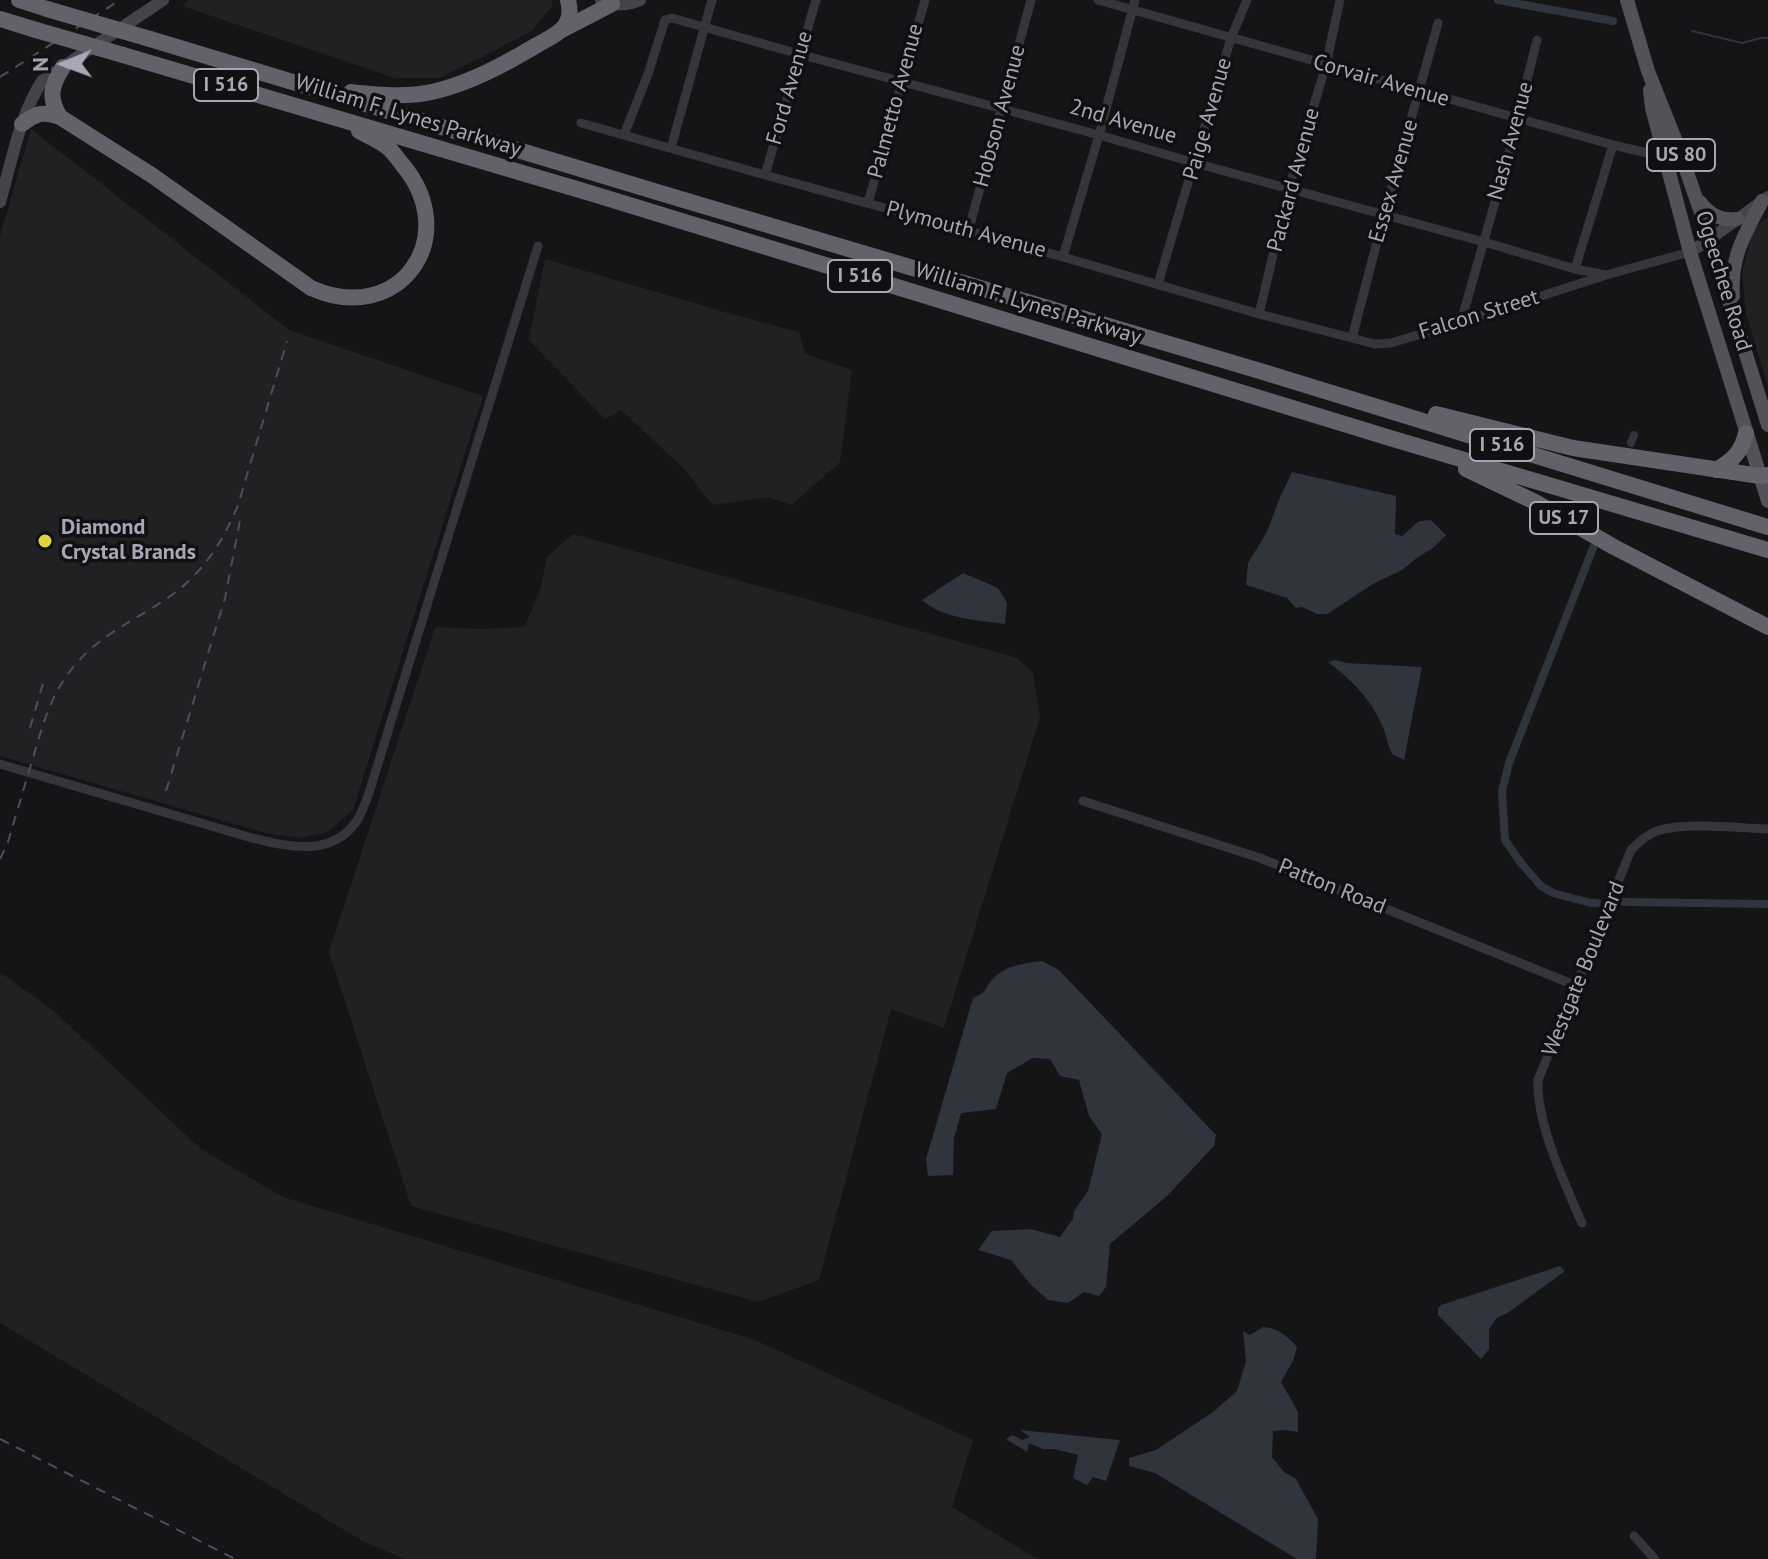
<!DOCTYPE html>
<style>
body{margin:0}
#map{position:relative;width:1768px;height:1559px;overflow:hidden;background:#151416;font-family:"PT Sans",sans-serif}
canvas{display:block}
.north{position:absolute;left:24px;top:24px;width:80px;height:80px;-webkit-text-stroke:6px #100f11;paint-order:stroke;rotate:269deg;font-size:22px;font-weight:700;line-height:32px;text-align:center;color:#a7a8b5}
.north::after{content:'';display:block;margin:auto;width:28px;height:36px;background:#a7a8b5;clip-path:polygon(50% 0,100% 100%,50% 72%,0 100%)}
</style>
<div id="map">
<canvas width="1768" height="1559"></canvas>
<div class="north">N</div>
</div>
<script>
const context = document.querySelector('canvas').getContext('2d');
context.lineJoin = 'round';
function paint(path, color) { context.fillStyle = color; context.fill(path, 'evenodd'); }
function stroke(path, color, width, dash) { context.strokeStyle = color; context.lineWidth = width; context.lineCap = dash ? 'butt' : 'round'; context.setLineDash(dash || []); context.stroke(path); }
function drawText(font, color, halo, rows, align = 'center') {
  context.font = font + ' "PT Sans",sans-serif'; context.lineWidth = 7; context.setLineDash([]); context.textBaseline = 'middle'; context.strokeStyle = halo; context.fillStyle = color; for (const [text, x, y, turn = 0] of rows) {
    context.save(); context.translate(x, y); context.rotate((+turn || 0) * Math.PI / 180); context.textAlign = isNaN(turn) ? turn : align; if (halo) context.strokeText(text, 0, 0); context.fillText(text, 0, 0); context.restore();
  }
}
paint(new Path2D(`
 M188,0h365l-1,6 -20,25 -92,47h-45l-213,-72z
 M31,129l258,201 194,66 -130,414 -25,22 -28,6 -34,-5 -266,-77v-520z
 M1768,217v170l-22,-73 -4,-42 12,-44z
 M545,259l186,55 68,18 6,22 47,16 -12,92 -48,43 -25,-8 -54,8 -30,-37 -62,-58 -16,9 -76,-79z
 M573,534l444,124 16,15 7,44 -96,311 -53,-19 -72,271 -61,22 -347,-96 -82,-254 106,-325 49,2 40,-2 16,-36 7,-34z
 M0,972l57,42 144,135 82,48 472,143 218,100 -21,67 85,52h-632l-41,-17 -364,-219z`), '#212023');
paint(new Path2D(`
 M1292,472l104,24 -1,38 7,2 17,-15 12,-1 15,15 -13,13 -15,9 -16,13 -29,14 -46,30h-10l-15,-7 -6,1 -9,-10 -41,-13 2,-22 19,-31 11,-30z
 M963,573l35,15 9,15 -2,21c-27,-4 -62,-5 -83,-24z
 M1335,660l11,3 76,4 -18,93 -12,-6c-4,-8 -5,-16 -8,-24 -11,-29 -32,-50 -56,-68z
 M1042,961l17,9 157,165 -2,11 -47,50 -57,48 -4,43 -7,9 -15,-4 -16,11 -20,-3 -18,-16 -19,-24 -33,-10 14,-19 39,-2 29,8 13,-18 1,-8 14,-20 14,-57 -13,-18 -10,-36 -19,-4 -10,-17 -17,-1 -26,15 -11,36 -35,4 -7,25 -1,37 -25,1 -2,-17 47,-161c16,-7 9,-7 19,-18 12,-14 32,-17 50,-19z
 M1560,1266l5,5 -56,41 -12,6 -8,11v20l-8,10 -43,-44v-7l3,-3z
 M1263,1327c13,0 26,10 34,20l-4,14 -12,21 17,30v20l-13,-2 -12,1 -1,26 12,15 12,7 22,40 -2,40h-19l-142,-86 -26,-7v-8l27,-8 57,-38 24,-21 9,-30 -3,-30 7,4z
 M1020,1430l100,10 -14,41 -13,-4 -6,8 -14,-7 5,-23 -24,-6h-11l-14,-6 -2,9 -21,-13 7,-4 9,5 8,-3z`), '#2f343d');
stroke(new Path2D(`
 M1692,31l50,12 19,-5h7`), '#2f343d', 2);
stroke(new Path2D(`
 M1498,0l115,21
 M1631,443l3,-8
 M1593,548l-84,215 -7,28 3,49 16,23 20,23 12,7 38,10h6
 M1624,902l144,2`), '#2f343d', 8);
stroke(new Path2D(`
 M1098,0l515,145 51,12
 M581,123l184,52 298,82 196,57 116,30 16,-1 70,-21 142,-46
 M624,135l24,-61 17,-54 7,-2 127,36 300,81 96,28 289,79 91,27 31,6 84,-23
 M671,148l41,-148
 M765,175l51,-175
 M868,203l57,-203
 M968,232l63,-232
 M1063,257l36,-122 36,-135
 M1575,269l38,-124
 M1158,284l73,-246 16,-38
 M1259,314l30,-126 37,-123 14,-65
 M1461,322l47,-166 29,-116
 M1352,338l32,-123 54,-192
 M0,764l252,74c37,9 81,20 106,-19 4,-7 7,-16 10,-23l170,-550
 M1083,801l177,57 317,128
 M1582,1223c-17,-38 -46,-101 -44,-143l93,-230c8,-8 15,-15 26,-19 28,-9 81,-3 111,-2
 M1634,1536l21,23`), '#36363a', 9);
stroke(new Path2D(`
 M601,0c14,5 25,7 39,0
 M0,202c12,-41 19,-85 42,-121l121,-81
 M1690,252l20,-13 58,-42`), '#44444a', 12);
stroke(new Path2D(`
 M1627,0l21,71 31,78 31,90 58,186
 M1650,90l2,18 38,144 78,249
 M1700,202c10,13 21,19 37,17
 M1733,296c-3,-39 12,-62 29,-95`), '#525259', 14);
stroke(new Path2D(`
 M19,0l28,9
 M0,19l36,11
 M560,31l52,-27
 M150,39l527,159 583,173 508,156
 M123,55l467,138 800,245 378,112
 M351,92c29,3 57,6 85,-1 36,-9 69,-27 101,-46 10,-6 23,-11 29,-21 5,-8 4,-16 2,-24
 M60,117c-12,-20 -9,-31 3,-50
 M22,124c14,-11 21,-13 38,-7l93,59 158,112c87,39 153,-50 91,-124 -5,-6 -10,-14 -16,-18 -8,-6 -18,-10 -27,-15
 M1436,414l137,34 187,28 8,-1
 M1466,469l69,33 79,45 154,80
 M1716,470c16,-9 26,-18 30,-37`), '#62626b', 16);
stroke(new Path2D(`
 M0,77l120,-77
 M30,728l14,-48
 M166,791l59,-193 16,-83
 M0,859l8,-17c7,-24 14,-47 21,-71 12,-38 19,-75 46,-106 27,-32 61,-45 94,-68 33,-23 54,-55 69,-92l49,-164
 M0,1439l235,120`), '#4f4f55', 2, [10, 8]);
stroke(new Path2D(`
 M47,9l103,30
 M36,30l87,25`), '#62626b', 16);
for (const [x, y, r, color] of [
 [45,541,8,"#e0d342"]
]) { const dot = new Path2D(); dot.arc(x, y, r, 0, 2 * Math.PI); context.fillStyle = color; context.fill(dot); stroke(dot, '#100f11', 3); }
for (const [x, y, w] of [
 [226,85,64],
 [1681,155,68],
 [860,276,64],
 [1502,445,64],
 [1564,518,68]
]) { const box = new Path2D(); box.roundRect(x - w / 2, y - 16, w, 32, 6); context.fillStyle = '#100f11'; context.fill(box); stroke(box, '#a7a8b5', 2); }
drawText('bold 20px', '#a7a8b5', null, [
 ["I 516",226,85],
 ["US 80",1681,155],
 ["I 516",860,276],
 ["I 516",1502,445],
 ["US 17",1564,518]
]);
drawText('22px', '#a7a8b5', '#100f11', [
 ["Corvair Avenue",1381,81,16],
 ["Ford Avenue",790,88,-74],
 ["Palmetto Avenue",896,101,-75],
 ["William F. Lynes Parkway",408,116,17],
 ["Hobson Avenue",1000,116,-75],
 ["Paige Avenue",1208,119,-74],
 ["2nd Avenue",1123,122,16],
 ["Nash Avenue",1511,141,-75],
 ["Packard Avenue",1294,180,-75],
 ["Essex Avenue",1394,181,-74],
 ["Plymouth Avenue",966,230,15],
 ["Ogeechee Road",1723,281,73],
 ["William F. Lynes Parkway",1028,304,17],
 ["Falcon Street",1479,315,-17],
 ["Patton Road",1332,887,22],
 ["Westgate Boulevard",1584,969,-68]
]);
drawText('bold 22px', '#a7a8b5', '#100f11', [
 ["Diamond",61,528],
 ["Crystal Brands",61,553]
], 'left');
</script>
